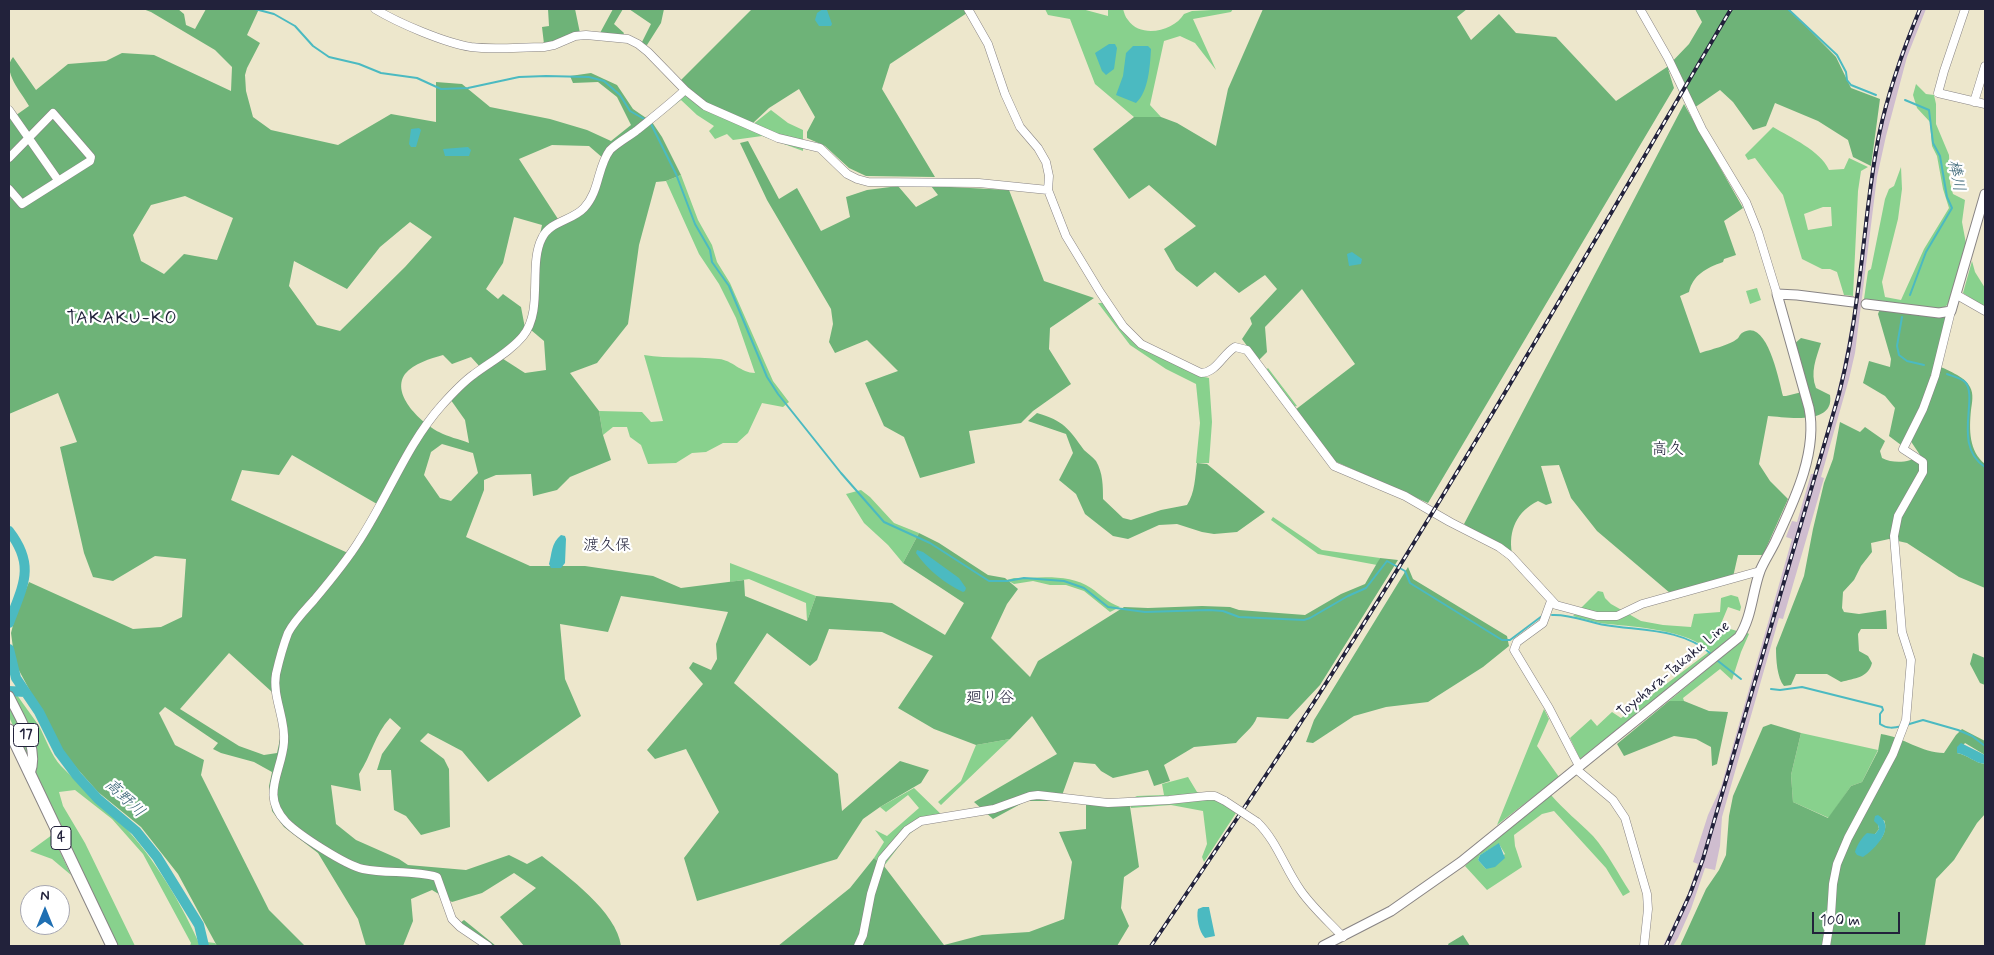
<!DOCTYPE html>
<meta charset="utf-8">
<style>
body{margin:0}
#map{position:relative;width:1994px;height:955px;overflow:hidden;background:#ede7cc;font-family:Mynerve,sans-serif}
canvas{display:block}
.frame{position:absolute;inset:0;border:10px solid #22223b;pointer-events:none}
.north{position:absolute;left:20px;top:885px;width:50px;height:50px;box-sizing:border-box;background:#fff;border:1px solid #a7a7b1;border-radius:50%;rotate:0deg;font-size:14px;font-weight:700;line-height:20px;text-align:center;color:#22223b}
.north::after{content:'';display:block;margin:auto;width:18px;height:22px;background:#1f6fb2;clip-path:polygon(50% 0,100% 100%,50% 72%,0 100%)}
.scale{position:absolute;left:1812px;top:912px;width:88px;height:22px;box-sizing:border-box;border:2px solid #22223b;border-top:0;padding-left:6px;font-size:15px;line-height:18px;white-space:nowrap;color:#22223b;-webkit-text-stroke:4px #fff;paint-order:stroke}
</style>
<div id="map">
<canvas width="1994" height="955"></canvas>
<div class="frame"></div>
<div class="north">N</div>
<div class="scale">100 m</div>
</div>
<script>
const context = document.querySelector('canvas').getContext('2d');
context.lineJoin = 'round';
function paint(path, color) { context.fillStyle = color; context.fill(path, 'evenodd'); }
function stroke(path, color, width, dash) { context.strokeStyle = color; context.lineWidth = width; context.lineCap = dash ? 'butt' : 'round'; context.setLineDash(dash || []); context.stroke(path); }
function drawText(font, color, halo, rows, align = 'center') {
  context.font = font + ' Mynerve,"Klee One",sans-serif'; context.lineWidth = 4.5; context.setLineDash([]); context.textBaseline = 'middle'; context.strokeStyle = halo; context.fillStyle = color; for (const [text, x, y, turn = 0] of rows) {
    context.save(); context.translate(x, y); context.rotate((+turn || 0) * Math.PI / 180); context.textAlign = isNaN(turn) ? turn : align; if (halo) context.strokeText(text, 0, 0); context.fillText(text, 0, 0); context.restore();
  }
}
paint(new Path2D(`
 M1918,9h8l-19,48 -21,79 -9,41 -22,176 -6,26 -28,98 3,1 -41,141 -4,-1 -57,199 -2,29 -5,24 -10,-2 -14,41 -13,29 -5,8h-10l25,-52 10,-30 -5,-2 15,-47 13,-28 71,-248 -6,-2 6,-16 5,1 14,-48h4l26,-97 13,-67 23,-175 23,-81z`), '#cfbdcf');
paint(new Path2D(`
 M1045,9h37l26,7v-7h15c1,3 2,8 5,11 13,19 46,11 56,-6l8,-3 41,-2 -2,3 -38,7 23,51 -21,-27 -15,-7 -16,5 -14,64 11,12h-27l-39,-33 -25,-65 -22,-4z
 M1916,84l10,10 8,1 2,9v20l13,31 1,28 3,11 12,6 -3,22 5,27 -16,52 -8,8 -79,-10 4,-28 3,-2 14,-70 4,-10 5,-3 7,-19 1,22 -4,30 -16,63 3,15 16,3 23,-51 25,-41 -6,-19 -6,-33 -5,-10 -2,-24 -13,-14 -4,-13z
 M681,90l71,35 19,-15 17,13 15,7v21l-41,-15 -29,4 -6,-6 -12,5 -6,-8 5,-5 -17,-11 -16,-15 -29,22z
 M1773,127c18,11 47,23 56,43l15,-1 5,-11 19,9 -7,4 -3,20 -5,105 -9,-1 -7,-23 -7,-3h-8l-20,-10 -19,-64 -28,-37 -7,2 -3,-5zM1823,207h8l1,19 -24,4 -4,-16z
 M681,175l17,45 14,25 5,17 13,21 43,98 16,21 -6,5 -21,-4 -14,30 -11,10h-14l-17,9 -14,1 -16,10 -28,1 -7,-19 -11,-8 -3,-10h-14l-10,8 -4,-24 43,1 9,10 12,-1 -19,-66c25,4 50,1 75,4 13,1 22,14 36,14l-19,-55 -17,-34 -20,-30 -33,-73z
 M1972,261l3,11 10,16v19l-22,-14z
 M1757,288l4,12 -11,4 -4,-13z
 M1098,303h7l25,36 70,37 9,2 3,44 -3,41h-13l4,-40 -4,-39 -30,-15 -36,-24z
 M1268,368l29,38 -4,1 -27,-37z
 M861,490l9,7 24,26 25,10 -16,30 -15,-18 -24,-22 -18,-29z
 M1273,517l49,33 58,8 -3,7 -59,-11 -47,-34z
 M730,563l86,33 -9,25 -1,-18 -57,-24 -19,3z
 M1014,578c25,0 55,-5 77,10 10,7 16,14 29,19l-10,5 -26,-21 -18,-6h-16l-17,-4 -19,3 -7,-4z
 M1598,591l5,1 2,6 6,6 30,17 22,4 28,2 3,-13 26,-2 1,-14 10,-3 7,2 3,10 -1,4 -12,-4 -8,19 17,5 -6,8 -151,120 -10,-21 21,-19 6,7 15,-14 9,6 89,-67c-23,-21 -73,-24 -102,-27 -12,-1 -23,-5 -35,-8z
 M1746,632l3,2 -8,18 -9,28 -12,-11 -37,29 1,3h-15l65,-54z
 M17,695c7,10 15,21 22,31 7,13 12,29 22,40 17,18 37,32 53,49 35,36 64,81 84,126l17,2 2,3h-27l1,-3 -48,-89 -31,-35 -37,-29 -16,2 4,14 22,37 50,103h-17l-109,-229v-20z
 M1544,709l5,10 -12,27 22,31 -62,48z
 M1801,733l77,17 -16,32 -11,4 -22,32 -36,-16 -2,-27z
 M1010,739l-69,66 -3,-3 23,-21 15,-36z
 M1188,777l9,15 26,11 13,10 -32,49 -2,-5 5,-13 -4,-33 -32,-6 -40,3 -2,-8 8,-4 27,-1 -2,-11z
 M914,788l32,31 -26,6 -14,12 -22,29 -10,-8 10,-16 -9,-12 12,6 32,-28 -11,-13 -22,17 -6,-5z
 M1551,795c13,15 28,27 42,41 15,17 25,38 37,56l-7,4 -17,-28 -52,-57 -12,3 -28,21 1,11 7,21 -35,23 -22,-24 18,-18zM1499,844l6,10 -19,15 -8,-9 2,-5z
 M52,835l19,40 -19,-16 -22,-8z`), '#88d18d');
paint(new Path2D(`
 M143,9h35l6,5 2,11 9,4 11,-20h53l-12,26 13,8 -13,25 -2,7 1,16 7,26 18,13 67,15 53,-31 45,8v-40l26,2 28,23 60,12 37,11 24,11 20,-16 -14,-28 -19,-15 -25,1 -3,-7 21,-3 26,12 16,24 19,13 10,15 19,38 -15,6 -10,1 -17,63 -11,79 -31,39 -27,10 29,38 4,24 8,25 -41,17 -13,13 -24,6 -2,-22 -35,1 -12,5v10l-18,47 64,29h55l68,10 28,12 63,-8 1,16 62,25 9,-25 76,7 53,32 19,-32 -61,-40 16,-30 20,10 49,32 17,3 13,11 -11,15 -16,34 39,39 8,-16 86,-54 24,1 54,-2 28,1 9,3 66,5 36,-21 24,-10 15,-26 18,2 -78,125 -32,34 -31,-2c-4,11 -14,17 -21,26l-42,4 -30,18 6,16 -16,5 -6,-16 -35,8 -12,-7 -6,-7 -21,-2 -14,39h-34l-33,18 -19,-17 83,-48 -25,-38 -22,23 -34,6 -42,-16 -36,-21 35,-52 -51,-24 -53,-3 -12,31 -7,6 -43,-33 -33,50 104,91 4,37 58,-50 29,9 -8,13 -41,24 -17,12 -26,40 -140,42 -13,-43 35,-46 -33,-63 -31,10 -8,-9 56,-66 -14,-16 4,-6 18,8 6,-11 -1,-15 12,-32 -107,-16 -13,36 -48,-8 5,55 16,37 -93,66 -26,-31 -34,-18 -8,8 24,18 5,10 1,58 -29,8 -15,-19 -12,-6 -3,-40h-14l5,-16 19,-26 -11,-10c-15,16 -19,38 -31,56l2,17 -30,-6 5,39 20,16 43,19 9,6 58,5 43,-15 18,9 15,-8c25,20 75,56 79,90h-97l-24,-29 36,-29 -22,-15 -32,20 -30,9 -20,-12 -21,9 2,22 -10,25h-37l-8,-27 -40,-66 -34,-26 -12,-16 -3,-25 3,-14 -18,-10 -33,-9 -8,-4 5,-6 -53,-36 -6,6 16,32 29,15 -3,15 68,135 36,36h-88l-39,-72 -37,-47 -43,-35 -34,-38 -49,-91 -4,-30 5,-20 13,-31 104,47 28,-2 21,-10 4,-58 -31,-3 -42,25 -20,-4 -9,-24 -24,-106 17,-5 -19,-49 -49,21v-301l3,5 17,-12c-7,-13 -28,-35 -16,-49l23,33 32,-26 38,-3 16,-8 32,2 77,36 1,-24 -17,-17 -64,-38zM552,145l37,1 15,13 -14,35 -11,14 -21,11 -39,-60zM185,196l48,22 -16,42 -33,-6 -20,20 -23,-13 -8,-26 18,-30zM514,217l28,8 -3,14 -8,91 13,11 2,29 -21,3 -28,-18 17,-13 11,-14 -4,-21 -18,-13 -5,5 -12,-10 17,-26zM410,222l22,15 -27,30 -65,64 -23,-6 -28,-39 5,-25 53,28 33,-42zM443,355l9,9 19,-7 10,11 -33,28 17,24 4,23c-10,-4 -21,-6 -30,-11 -16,-8 -49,-37 -34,-58 9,-11 25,-15 38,-19zM442,444l31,9 5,20 -27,28 -11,-3 -16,-23 7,-23zM292,455l85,49 -29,49 -117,-53 11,-30 37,5zM229,653l43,39 9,42 -4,19 -13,2 -25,-9 -59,-37z
 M548,9h27l5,24 -36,11 -2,-17 7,-1z
 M613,9h10l-9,15 10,9 -1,2 -23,-2z
 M629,9h35l-3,14 -14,22 -6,-1 10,-20z
 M752,9h213l2,4 -77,51 -8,25 53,88 -69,-1 -17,-8 -24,-22 -18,-8v-6l8,-15 -16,-28 -30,19 -17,16 -45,-20 -28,-22z
 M1263,9h204l-10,8 14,23 28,-26 17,19 40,4 60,64 51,-34 22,-23 13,-22 -7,-13h94l47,48 15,31 29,11 -9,67 -18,-9 -5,-17 -30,-19 -43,-18 -9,23 -13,4 -20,-28 -13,-12 -26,18 -26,-39 6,19 -246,415 -96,-43 -37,-50 60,-46 -53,-75 -37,38 2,25 -9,9 -16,-22 10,-15 -2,-6 27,-29 -12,-14 -26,18 -24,-21 -18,15 -21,-17 -12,-21 32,-23 -47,-41 -20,14 -36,-50 41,-32h27l16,6 39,23 12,-57z
 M1684,104l59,104 -19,13 12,34 -12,4 -1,3c-17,6 -30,13 -34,30l-9,4 20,57c9,-3 30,-8 37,-14 2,-1 2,-4 5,-6 25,-17 37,48 41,63h3l20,-5 -13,-46 8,-7 20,5c-5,16 -11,29 -5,45l14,7c5,31 -44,22 -62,21l-9,48 11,17 18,18 -25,56h-25l-5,22 -63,16 -73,-62 -26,-33 -12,-33 -18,1 11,37 -6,2 -8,-4c-21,10 -30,30 -26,52l-12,-2 -36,-27z
 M748,141l31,58 18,-11 24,43 29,-14 -4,-20 21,-7 31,-4 18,21 22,-12 -7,-9 78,4 35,91 50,17 -44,30 -1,21 22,35 -38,27 -12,12 -52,8 6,32 -55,15 -16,-41 -20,-11 -19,-43 33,-12 -31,-31 -32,13 -6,-11 4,-18 -2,-15 -64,-109 -27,-57z
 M1880,309l65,8 2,6 -12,41c11,6 30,12 35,23 4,7 2,16 1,23 -2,20 -2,41 14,54v124l-26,-11 -52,-34 -18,-4 -18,4 1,9 -11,14 -7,14 -11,12 -1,16 2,4 15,2 27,-4 1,19h-26l-3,5 1,17 9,5 4,7c-4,15 -17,15 -31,19l-14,-8h-31l-5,11 -7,1c-7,-8 -8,-27 -8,-38l28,-72 9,-47 11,-46 9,-24 7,-37 20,10 5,-5 20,14 -5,10 2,7c12,6 27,5 38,-3l-10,-15 -6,-1 -3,6 -12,-9 6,-28 -10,-12 -22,-13 6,-22 21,6 1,-8 -13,-45z
 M1037,413c27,8 31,15 47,37 4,4 9,7 12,11 7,12 7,25 7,38l20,19 8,2 30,-10 26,-5c8,-12 8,-28 10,-42l10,1 58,48 -28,20 -23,2 -12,-2 -25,-8 -18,1 -31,14 -15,-3 -28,-22 -9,-20 -17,-14 14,-27 -7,-19 -38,-13z
 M1408,567l5,12 94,57 2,10 -26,21 -55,35 -42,5 -32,9 -41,27 -7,-1 8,-22z
 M1973,653l12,5v27l-5,-2 -10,-19z
 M1669,701h15l25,10 19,1 -11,52 -5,2 -1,-19 -15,-8 -22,-3 -50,20 -7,-12z
 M1771,724l30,9 -10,42 2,27 35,16 23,-32 11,-4 16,-31 3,-17c22,3 41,19 63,19l12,-18 6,-6 23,12v14l-20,-12 -8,10c11,2 18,10 28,11v50l-8,9 -23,37 -18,19 -11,67h-245l26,-57 13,-19 7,-15 3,-39 4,-20 30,-69zM1884,820c4,9 -2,21 -11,26l2,-12 4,-5 -1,-4z
 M1086,799l43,1 10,67 -15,10 -3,31 8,18 -12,20h-339l72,-58 24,-30 10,8 60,79 38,-10 47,-3 35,-13 8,-57 -13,-30 27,-3z
 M464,920l32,26h-5l-31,-23z
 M1463,935l7,11h-21l-1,-2z`), '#6eb378');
paint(new Path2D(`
 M823,9l4,1 5,14 -1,2h-12l-4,-6 2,-7z
 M1109,44h6l2,4 -3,21 -8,6 -4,-4 -7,-18z
 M1133,46h15l3,3c-1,16 -2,42 -15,54l-20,-8 7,-19 3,-23z
 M419,128l2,2 -5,17h-5l-2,-3 2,-15z
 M468,147l3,3 -2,6h-24l-2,-7z
 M1352,252l10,7 -1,5 -12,2 -2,-12z
 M561,535l4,1 1,3 -1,24 -4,5h-10l-2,-4c3,-10 2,-21 12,-29z
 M917,550l6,2 36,26 7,10 -1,3 -2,1c-19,-9 -35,-22 -47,-39z
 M1961,743l24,12v9c-11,-1 -17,-9 -28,-11v-6z
 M1878,815c19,12 -3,34 -15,42l-6,-2 -2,-3c2,-7 7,-15 12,-19l8,1 4,-5 -1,-4 -4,-4 1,-5z
 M1499,843l6,15 -10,9 -9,2 -8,-9 2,-5z
 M1203,907h6l6,29 -10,2c-6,-6 -9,-21 -7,-29z`), '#4bbac1');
stroke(new Path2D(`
 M255,9l19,5 21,12 18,20 16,11 30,7 22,9 36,5 24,11 27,-1 51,-11 27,-1 43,1 15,4 16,14 10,16 16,9
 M1788,9l49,46 9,17 1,8 4,5 25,10
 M1905,100l24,10 4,33 7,13 7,41 5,11 -26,44 -16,43
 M650,122l26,52 19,50 15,26 2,12 17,24 38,91 11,17 63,79 43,49 46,21 59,38h18l17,-3 40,3 20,7 24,19 37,5 64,-2 14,1 16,6 65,3 6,-2 38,-22 18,-8 21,-27 18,10 5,12 92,57h8l32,-24
 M1902,317l-5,29 2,9 8,6 17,4
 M1947,374c5,2 14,4 18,8 14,15 -13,64 20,85
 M1552,615c18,-1 36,7 53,10 35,6 78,3 106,29
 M1718,661l23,18
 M1771,689l9,1 22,-3 80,20 1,3 -3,4v10c7,5 14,4 22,2
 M1906,725l17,-5 35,10 14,6 13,10`), '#4bbac1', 2);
stroke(new Path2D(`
 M9,531c27,35 14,54 0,92
 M9,649l7,29 23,34 20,40 18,24 21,23 38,32 21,26 42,68 5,21
 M9,691l16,1`), '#4bbac1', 10);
const minor = new Path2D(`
 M375,9c23,14 70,34 96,38 23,3 49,0 73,0l10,-2 21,-9 11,-1 42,4 10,5 10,8 37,38 20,16 73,32 42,10 27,26 10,5 11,3 111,1 69,7
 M968,9l20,35 17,50 15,33 18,21 8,14 3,14 -1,14 18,46 34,56 23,34 18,18 60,29c15,0 22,-19 34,-26l12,3 87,116 71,30 45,26 49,25 12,9 45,49 41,11h20l25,-12 118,-33
 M1640,9l28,49 34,71 44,73 12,30 19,62
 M1965,9l-21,62 -6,22 47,11
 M1974,102l11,-36
 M9,110l49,70
 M9,158l44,-45 38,44 -1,4 -68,43 -13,-15
 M1957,295l28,16
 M1551,601l-8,22 -26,19 -3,8 35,58 30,58
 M1576,769l37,31 12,18 22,76 1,15 -4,37
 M1257,822c20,19 28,47 44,69 12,17 28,31 42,46
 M488,946l-28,-19 -8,-8 -15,-42c-24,-7 -50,-3 -74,-8 -18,-4 -64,-34 -77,-47 -26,-27 -4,-50 -2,-80 2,-23 -12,-45 -8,-68 3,-13 7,-28 12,-41 6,-12 17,-23 26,-33 16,-19 32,-38 45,-59 29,-44 48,-97 83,-136 9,-10 20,-22 31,-30 17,-13 37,-23 50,-39 21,-26 5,-71 19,-98 8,-17 30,-17 42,-30 16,-17 13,-41 26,-58 7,-7 18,-13 26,-19 16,-13 34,-27 49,-41
 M858,946l5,-11 8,-41 11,-35 25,-29 14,-9 73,-12 36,-13 8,-1 70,8 61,-3 38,-4h8l10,5
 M1826,946l5,-31 2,-31 4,-20 11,-26 45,-84 13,-34 5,-60 -9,-28 -8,-96 4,-20 25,-44v-10l-20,-13 20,-40 12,-33 16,-65`);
const major = new Path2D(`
 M1866,304l73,9 12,-2 34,-117
 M9,696c11,23 31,52 21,78
 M1323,946l68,-35 70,-49 278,-225c13,-20 13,-44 21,-66 4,-10 11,-20 16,-31 18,-39 42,-88 33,-132l-32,-114 20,1 56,7`);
const highway = new Path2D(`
 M9,730l103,216`);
stroke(minor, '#888484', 9);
stroke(major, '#888484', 11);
stroke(highway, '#888484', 13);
stroke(minor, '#fff', 8);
stroke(major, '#fff', 9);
stroke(highway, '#fff', 11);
const rail = new Path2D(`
 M1151,946c55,-81 110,-162 163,-244 146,-227 280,-461 417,-693
 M1666,946l24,-52 13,-35 136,-465c8,-32 14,-64 18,-97 8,-54 11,-108 22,-162 9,-43 24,-85 41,-126`);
stroke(rail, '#22223b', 4);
stroke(rail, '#fff', 2, [5.5]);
const minorBridge = new Path2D(`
 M1225,801l32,21`);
stroke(minorBridge, '#888484', 9, []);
stroke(minorBridge, '#fff', 8);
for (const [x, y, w] of [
 [26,735,25],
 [61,838,20]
]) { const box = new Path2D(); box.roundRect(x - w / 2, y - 11.5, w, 23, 4); context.fillStyle = '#fff'; context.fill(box); stroke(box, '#22223b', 1); }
drawText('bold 14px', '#22223b', null, [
 ["17",26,735],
 ["4",61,838]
]);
drawText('15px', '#22223b', '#fff', [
 ["Toyohara-Takaku Line",1674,670,-40]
]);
drawText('italic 16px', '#325f71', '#fff', [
 ["棒川",1955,176,78],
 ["高野川",124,799,43]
]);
drawText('16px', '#22223b', '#fff', [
 ["高久",1668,451],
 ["渡久保",607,547],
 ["廻り谷",990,699]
]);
context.letterSpacing = '1px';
drawText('18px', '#22223b', '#fff', [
 ["TAKAKU-KO",122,319]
]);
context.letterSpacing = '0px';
</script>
